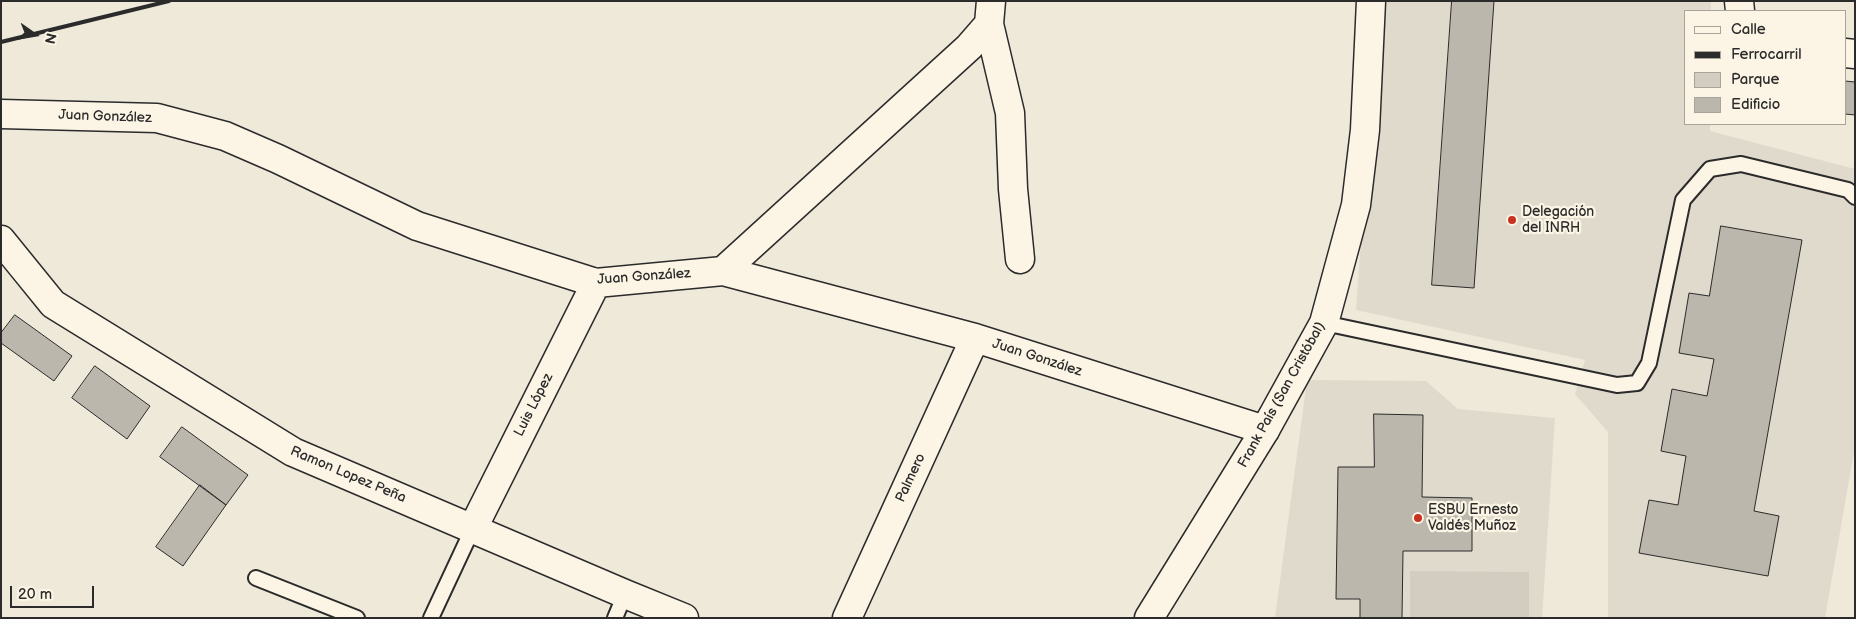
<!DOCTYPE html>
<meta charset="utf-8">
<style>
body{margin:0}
#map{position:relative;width:1856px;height:619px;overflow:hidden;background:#efe9da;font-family:"Balsamiq Sans",sans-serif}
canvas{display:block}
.frame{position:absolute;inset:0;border:2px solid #2b2b2b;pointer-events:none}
.legend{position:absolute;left:1684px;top:10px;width:162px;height:115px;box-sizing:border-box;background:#fcf5e5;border:1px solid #a8a49b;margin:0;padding:6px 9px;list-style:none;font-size:15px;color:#2b2b2b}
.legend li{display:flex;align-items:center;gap:10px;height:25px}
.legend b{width:25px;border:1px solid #a8a49b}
.north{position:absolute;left:10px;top:10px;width:50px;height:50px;-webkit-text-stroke:4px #fcf5e5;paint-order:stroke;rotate:103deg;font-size:14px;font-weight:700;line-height:20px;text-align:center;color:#2b2b2b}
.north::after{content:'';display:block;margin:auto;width:18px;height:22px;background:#2b2b2b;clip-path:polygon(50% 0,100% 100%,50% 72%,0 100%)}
.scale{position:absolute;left:10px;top:586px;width:84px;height:22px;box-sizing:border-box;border:2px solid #2b2b2b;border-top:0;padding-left:6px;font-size:15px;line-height:18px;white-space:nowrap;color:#2b2b2b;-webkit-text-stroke:4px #fcf5e5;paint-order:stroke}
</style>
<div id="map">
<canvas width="1856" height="619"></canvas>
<div class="frame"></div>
<ul class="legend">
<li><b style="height:6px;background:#fcf5e5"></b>Calle</li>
<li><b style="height:6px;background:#2b2b2b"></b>Ferrocarril</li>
<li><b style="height:14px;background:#d2cdc0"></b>Parque</li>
<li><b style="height:14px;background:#bcb7ac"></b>Edificio</li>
</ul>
<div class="north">N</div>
<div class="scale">20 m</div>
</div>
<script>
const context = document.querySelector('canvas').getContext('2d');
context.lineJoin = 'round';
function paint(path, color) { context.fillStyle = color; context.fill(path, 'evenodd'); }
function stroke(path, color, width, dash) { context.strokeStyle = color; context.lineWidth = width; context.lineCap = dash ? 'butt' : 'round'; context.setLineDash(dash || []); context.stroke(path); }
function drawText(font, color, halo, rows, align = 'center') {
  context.font = font + ' "Balsamiq Sans",sans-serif'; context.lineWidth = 4.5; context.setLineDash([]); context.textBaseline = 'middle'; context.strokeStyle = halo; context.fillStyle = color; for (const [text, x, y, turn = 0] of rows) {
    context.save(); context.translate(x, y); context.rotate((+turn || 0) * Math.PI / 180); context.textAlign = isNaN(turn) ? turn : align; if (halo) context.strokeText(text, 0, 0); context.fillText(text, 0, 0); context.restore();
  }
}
paint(new Path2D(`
 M1378,1h333v10h-26v113h25v7l145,38v277l-30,172h-217v-186l-33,-38 10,-34 -229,-50z
 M1307,380l119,1 32,28 97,9 -13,200h-267z`), '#e0dacc');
paint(new Path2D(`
 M1410,571l119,1v46h-119z`), '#d2cdc0');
const building = new Path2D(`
 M1452,1h42l-20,287 -42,-3z
 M1845,81l10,1v33l-10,-1z
 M1721,226l81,14 -48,271 25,5 -11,60 -129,-23 10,-53 29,5 8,-49 -25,-5 11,-62 35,7 7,-37 -35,-6 10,-60 20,3z
 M15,315l57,41 -18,25 -53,-38v-10z
 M95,366l55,40 -23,33 -55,-41z
 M1374,414l49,1 -1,82 50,1v53h-69l-1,67h-42v-19h-24l2,-132h36z
 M182,427l66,48 -22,30 -66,-48z
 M200,485l26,20 -43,61 -27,-19z`);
paint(building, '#bcb7ac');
stroke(building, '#2b2b2b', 1);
const lane = new Path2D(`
 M1324,323l293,62 20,-2 12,-20 34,-163 27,-31 31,-5 107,26 7,7
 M256,578l101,40
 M431,618l42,-90
 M615,618l10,-24`);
const street = new Path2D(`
 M1739,1l1,10
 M989,24l21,89 3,76 7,70
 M1845,53l10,1
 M1,114l156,4 68,18 53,23 139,67 179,57 127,-12 252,67 290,92
 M1,240l52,64 240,148 332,142 59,24
 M723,271l246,-224 20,-23 2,-23
 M473,528l123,-245
 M847,618l128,-280`);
const secondary = new Path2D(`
 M1149,618l116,-188 59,-107 32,-118 9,-75 6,-129`);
stroke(lane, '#2b2b2b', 18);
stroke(street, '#2b2b2b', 31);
stroke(secondary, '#2b2b2b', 31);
stroke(lane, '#fcf5e5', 14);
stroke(street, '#fcf5e5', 28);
stroke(secondary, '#fcf5e5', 28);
stroke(new Path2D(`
 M1,42l168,-41`), '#2b2b2b', 4);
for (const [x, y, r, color] of [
 [1512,220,5,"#c8321e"],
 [1418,518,5,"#c8321e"]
]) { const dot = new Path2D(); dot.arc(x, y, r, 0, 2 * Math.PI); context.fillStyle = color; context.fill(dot); stroke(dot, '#fcf5e5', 2); }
drawText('14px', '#2b2b2b', '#fcf5e5', [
 ["Juan González",105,117,2],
 ["Juan González",644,277,-4],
 ["Juan González",1037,358,18],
 ["Frank País (San Cristóbal)",1282,395,-61],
 ["Luis López",534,405,-63],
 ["Ramon Lopez Peña",348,475,23],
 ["Palmero",911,478,-65]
]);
drawText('14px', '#2b2b2b', '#fcf5e5', [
 ["Delegación",1522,212],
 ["del INRH",1522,228],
 ["ESBU Ernesto",1428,510],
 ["Valdés Muñoz",1428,526]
], 'left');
</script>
